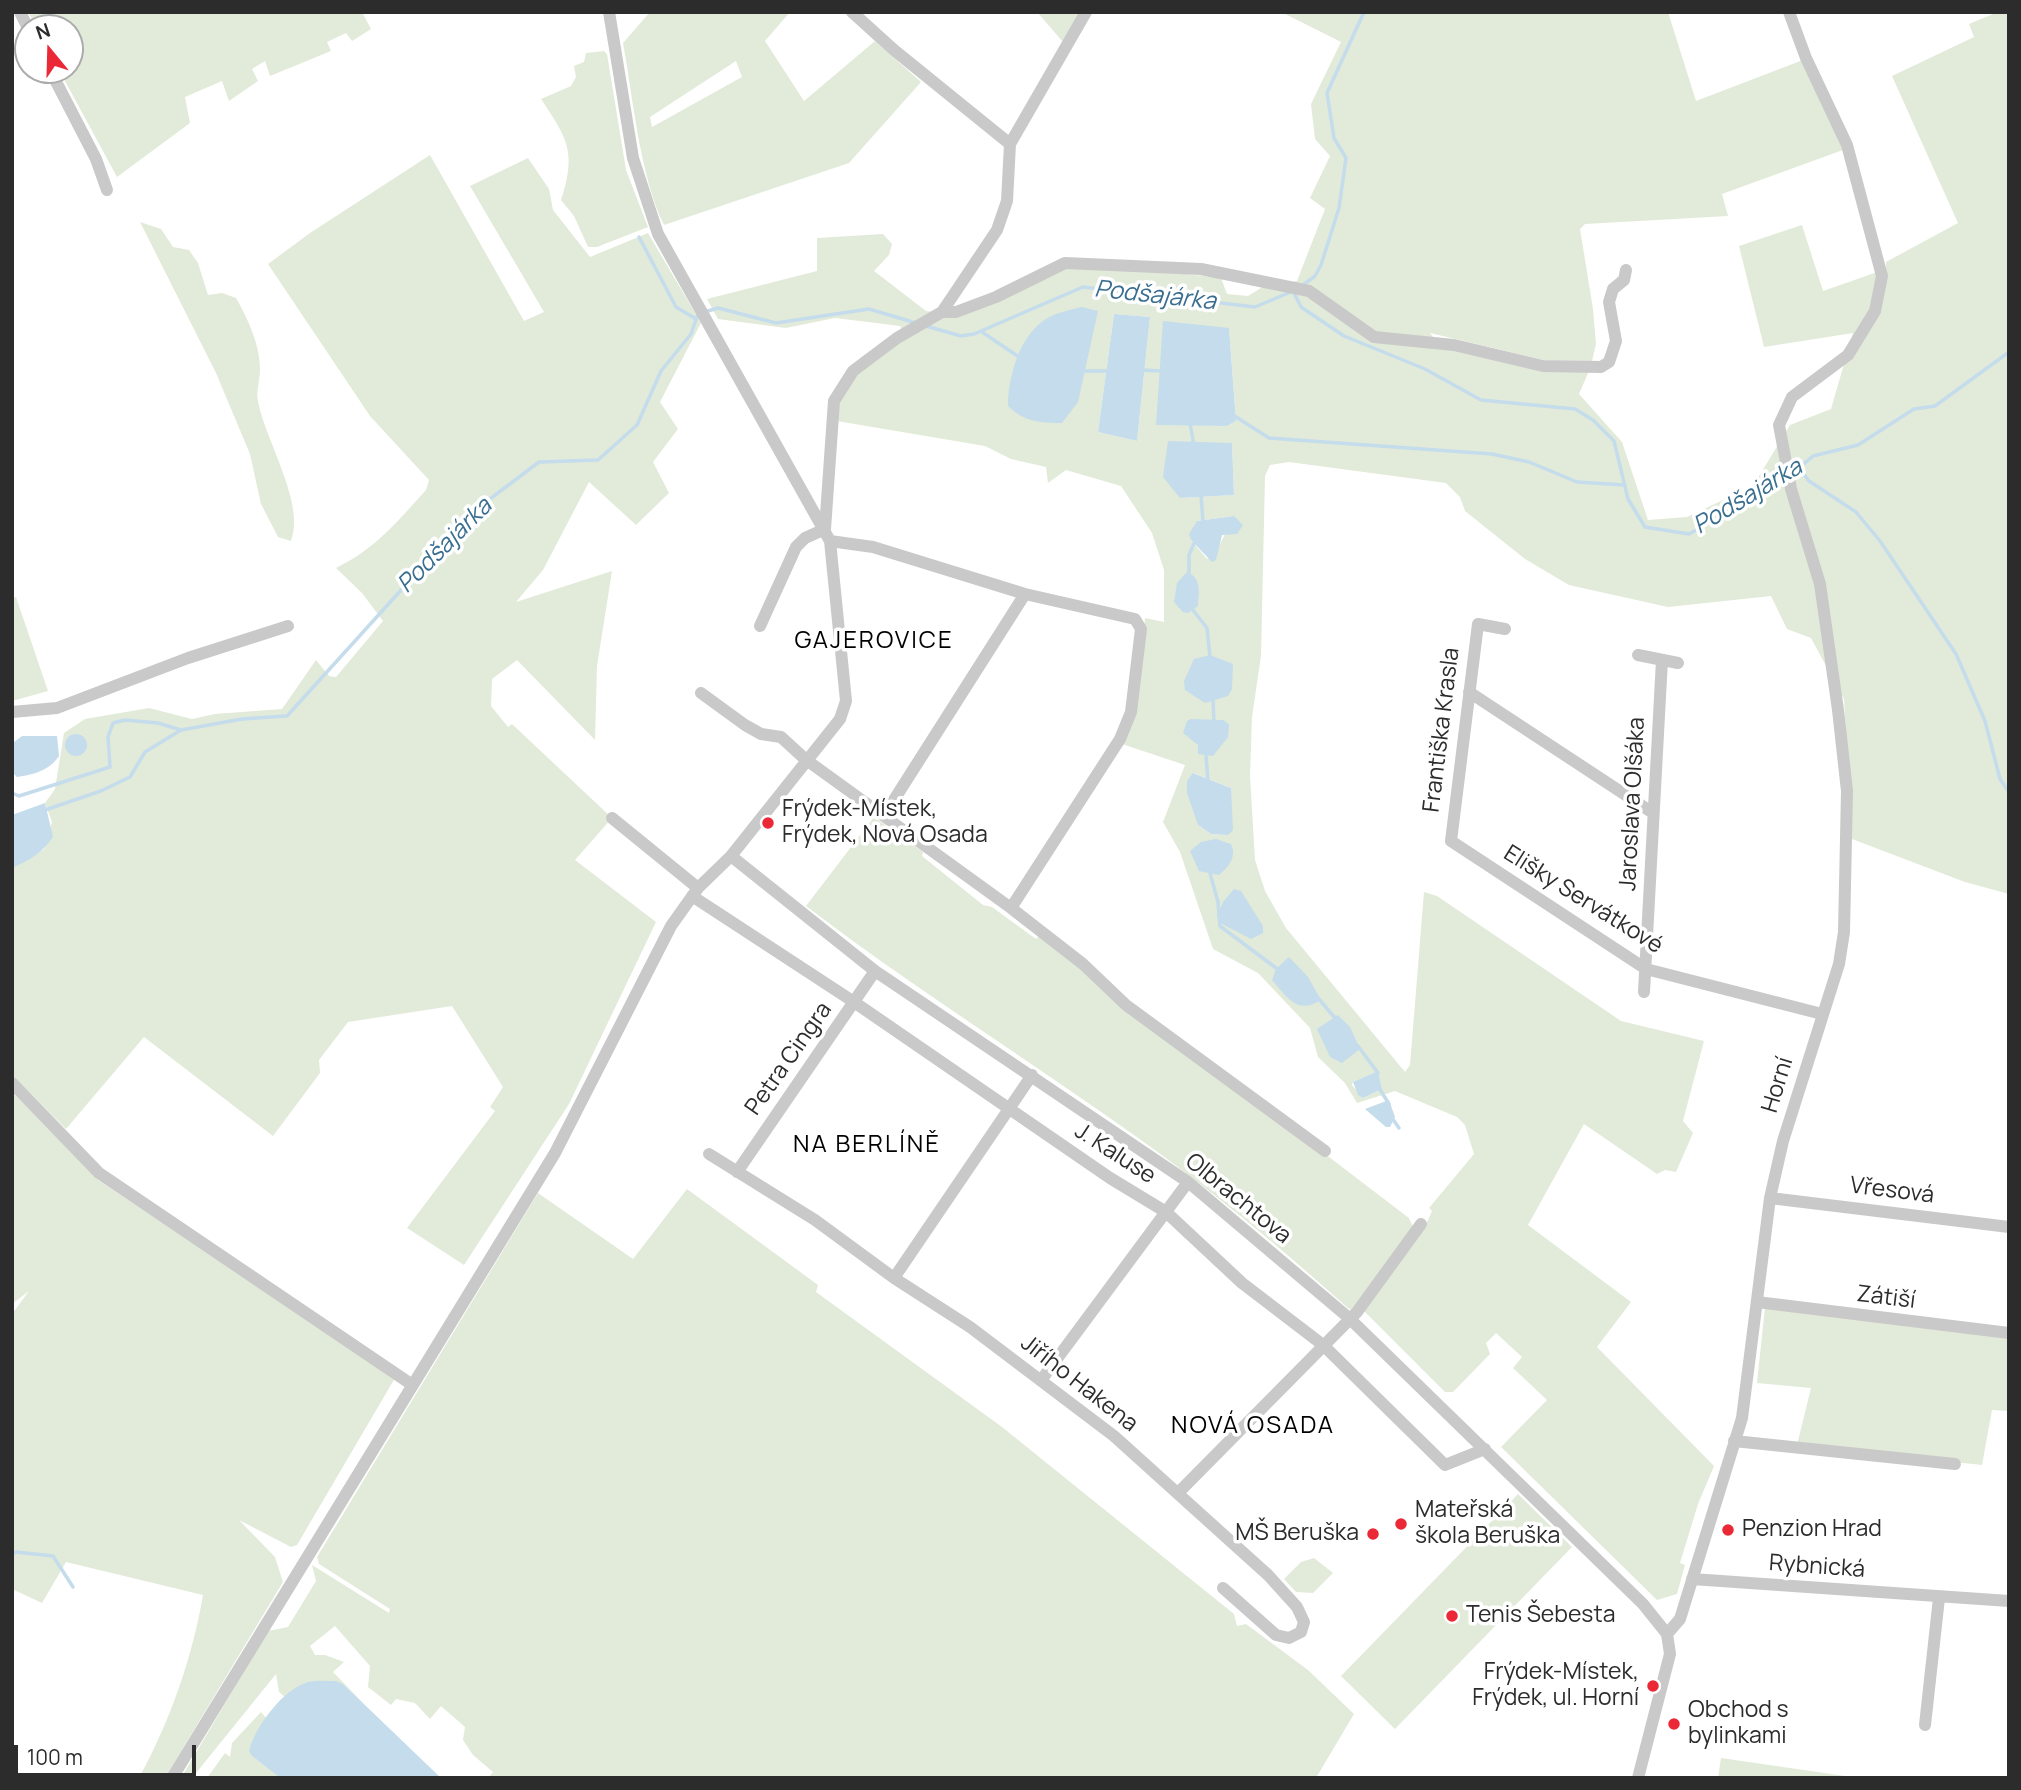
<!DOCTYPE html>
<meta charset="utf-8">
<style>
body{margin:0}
#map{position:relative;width:2021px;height:1790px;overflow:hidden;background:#fff;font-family:Manrope,sans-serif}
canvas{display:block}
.frame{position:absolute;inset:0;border:14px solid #2c2c2c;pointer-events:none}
.north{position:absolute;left:14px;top:14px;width:70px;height:70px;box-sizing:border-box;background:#fff;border:2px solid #ababab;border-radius:50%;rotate:341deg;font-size:19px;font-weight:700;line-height:28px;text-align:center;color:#2c2c2c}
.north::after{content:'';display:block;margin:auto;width:24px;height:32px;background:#ea2836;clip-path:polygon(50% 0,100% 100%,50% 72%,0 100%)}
.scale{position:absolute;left:14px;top:1745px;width:182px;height:32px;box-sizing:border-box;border:4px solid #2c2c2c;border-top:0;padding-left:9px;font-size:21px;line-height:24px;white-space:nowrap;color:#2c2c2c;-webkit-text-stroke:5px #fff;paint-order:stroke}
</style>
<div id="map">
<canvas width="2021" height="1790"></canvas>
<div class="frame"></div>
<div class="north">N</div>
<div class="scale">100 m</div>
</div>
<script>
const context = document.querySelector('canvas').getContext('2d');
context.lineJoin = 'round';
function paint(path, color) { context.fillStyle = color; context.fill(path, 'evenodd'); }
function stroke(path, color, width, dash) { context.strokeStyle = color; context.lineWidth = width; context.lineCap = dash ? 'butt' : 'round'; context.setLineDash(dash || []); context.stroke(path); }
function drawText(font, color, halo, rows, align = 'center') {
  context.font = font + ' Manrope,sans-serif'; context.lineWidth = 7; context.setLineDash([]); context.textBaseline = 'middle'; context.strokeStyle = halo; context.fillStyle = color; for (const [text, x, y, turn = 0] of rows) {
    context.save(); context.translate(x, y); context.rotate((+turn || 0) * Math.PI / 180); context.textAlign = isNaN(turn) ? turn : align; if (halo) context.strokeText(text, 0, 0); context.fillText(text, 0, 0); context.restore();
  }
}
paint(new Path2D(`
 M28,12h334l9,17 -19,12 -6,-8 -19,9 4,9 -61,25 -5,-15 -13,8 6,12 -29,20 -7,-20 -37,16 5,26 -73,54 -58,-107h11v-42h-33z
 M650,12h140l-25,29 39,60 71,-60 46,41 -72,81 -185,62c-24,-48 -31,-128 -41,-182zM736,61l6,16 -90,50 -2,-10z
 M1037,12h44l-18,30z
 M1281,12h387l28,89 107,-41 40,90 -121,44 6,22 -143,8 -5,5 13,80 3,35 -4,17 -48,-1 -114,-27 5,7 154,31 -10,23 43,48 26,78 39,-3 66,-31 37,-61 41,-16 22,-76 -89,14 -25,-101 63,-21 21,66 63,-22v-7l72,-39 -66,-147 82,-39 -5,-13 29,-12h11v882l-44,-12 -113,-43 -8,-140 -33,-61 -24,-9 -16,-33 -103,11 -99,-22 -44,-26 -60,-48 -5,-14 -14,-14 -157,-21 -19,3 -5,11 -4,180 -9,61 -2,59 5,84 10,31 21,37 119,144 5,-7 14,-173 13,4 184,125 83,20 -21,80 10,12 -17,39 -11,-2 -8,4 -73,-50 -56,101 103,77 -34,45 117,119 -16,38 -18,59 5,2 -8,29 -20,6 -156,-153 46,-47 -34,-32 9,-11 -26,-24 -10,10 4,11 -37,38h-8l-81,-81 60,-82 8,-18 -3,-3 45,-54 -9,-29 -8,-8 -62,-26 -38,12 -12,-20 -27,-26 -8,-29 -52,-55 -45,-24 -33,-97 -17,-30 22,-57 -63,-21 16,-48 7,-78 19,4v-52l-12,-37 -31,-47 -55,-16 -18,13 -2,-16 -35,-8 -26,-13 -154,-26 19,-42 57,-41 -7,-11 -65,-8 -49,10 -68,-9 -11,-20 110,-28v-33l66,-4 9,10 -3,11 -15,16 52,40 17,2 37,-12 85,-41 156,18 6,16 21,2 16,-10 33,-5 28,-72 -15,-11 20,-42 -15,-17 -4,-35 30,-62zM1114,314l36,3 -13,124 -39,-9zM1229,328l7,93 -9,5 -71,-2zM1232,444l2,51 -54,3zM1234,516l-14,28 -13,15 -16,-19 6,-19zM1194,773l37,15 -3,47 -17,-1 -13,-9zM1378,1071l4,18 -19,9 -11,-13 1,-3z
 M604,51l3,3 19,116 22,57 -51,20h-9l-14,-31 -13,-16c16,-48 6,-62 -20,-101l30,-13 5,-9 -2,-11 10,-4 2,-9z
 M430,155l94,166 20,-9 -74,-126 58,-28 21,31 4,21 37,47 58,-24 53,90 -41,79 18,27 -25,33 16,31 -33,32 -47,-43 -46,88 -27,32 96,-31 -15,95 -2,74 -78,-80 -25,19 -1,27 17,21 4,-3 100,94 -37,42 81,62 -87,182 -105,161 -57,-37 88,-117 -5,-4 13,-20 -51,-81 -104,16 -29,38 1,13 -47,63 -129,-99 -78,92 -54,-54v-207l32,-19 8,-27 -7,-19 10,-14 9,-56 21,-14 64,-11 43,11 23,-5 67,-5 34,-49 13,16 7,1 47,-56 -21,-28 -26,-25c39,-19 62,-47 90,-78l3,-10 -59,-64 -102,-152 42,-31z
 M140,222l21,7 12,18 16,3 9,13 10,32 14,-2 14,5c12,21 24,47 24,71 0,11 -4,22 -2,32 7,39 48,103 33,140l-13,-4 -17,-33 -11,-50 -34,-81z
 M16,597l32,94 -36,10v-103z
 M874,817l49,35 -1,4 61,49 9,2 44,32 3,-3 370,282 4,9 -58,83 -6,-1c-68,-61 -140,-121 -215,-174 -108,-77 -222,-148 -328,-229z
 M12,1092l86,88 297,198 -98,167 -6,2 -52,-27 36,37 8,25 -118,196h-26c31,-57 53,-119 64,-183l-137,-33 -24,41 -30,-14v-275l17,-23 -17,13z
 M687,1189l131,96 -2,7 186,135 232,187 3,12 9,-2 62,46 46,44 -38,64h-828l5,-6 -20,-17 -10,-15 2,-13 -24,-21 -11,13 -15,-16 -19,-4 -5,6 -23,-18 2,-21 -35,-40 -25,20 5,9h10l19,7 -11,10 33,34 -23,-22 -47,4 -11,9 -6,-5 -3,-18 -84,104h-11l87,-147 20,-4 28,-46 -4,-16 77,48 1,-4 -71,-45 -2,-7 221,-364 95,66z
 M1765,1307l244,29v75l-17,-1 -10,55 -185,-20 14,-57 -54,-5z
 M1518,1494l54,53 -177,182 -54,-53z
 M1314,1558l19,15 -20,20 -17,-1 -12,-13 17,-17z
 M261,1712l6,7 -16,26 1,11 28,22h-73l18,-25 5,4 2,-14z
 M1721,1758l138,20h-141z`), '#e2ebd9');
paint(new Path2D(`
 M1082,307l16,4 -20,91 -16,21c-21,0 -38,-1 -54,-17 0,-32 14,-80 48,-92 8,-3 17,-5 26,-7z
 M1114,314l36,3 -13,124 -39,-9z
 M1163,321l66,7 7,93 -9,5 -71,-1z
 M1168,441l64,2 2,52 -54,3 -17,-21z
 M1234,516l9,9 -6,9 -15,1 -6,25 -4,2 -21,-22 -2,-6 8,-13z
 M1187,572c15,6 12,21 11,34l-10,7 -5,-1 -9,-10 3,-19z
 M1210,655l23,9 -1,25 -4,7 -23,7 -20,-13 -1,-9 10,-22z
 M1191,719l32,1 6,4 -1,13 -15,19 -15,-2v-9l-15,-12 4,-12z
 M65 745a11 11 0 1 1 22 0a11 11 0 1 1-22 0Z
 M22,736h35l2,20c-9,14 -26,19 -42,21l-5,-5 2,-30z
 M1193,773l38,15 2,42 -5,5 -17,-1 -13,-9 -11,-32v-12z
 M45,803l8,34c-11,16 -23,23 -41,31v-53z
 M1216,839l15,5c6,12 -2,23 -12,31l-20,-4 -9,-20 11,-9z
 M1234,889l7,2 22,35v7l-12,6 -29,-15 -5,-7 6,-15z
 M1289,957l19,20 13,23c-24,15 -33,-2 -49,-20l4,-11z
 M1338,1015l12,12 10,22 -18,14 -12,-6 -13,-28z
 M1378,1071l4,18 -19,9 -5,-3 -5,-13z
 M1389,1100l6,17 -5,10h-4l-21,-18z
 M336,1681l7,3 98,94h-161l-28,-22 -3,-5c6,-24 34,-62 59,-69 8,-2 19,-1 28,-1z`), '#c4dceb');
stroke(new Path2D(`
 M639,237l37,70 20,12
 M1303,285l12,-9 6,-11 18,-57 7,-50 -12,-20 -7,-45 37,-81
 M926,326l35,10 13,-2 109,-47 172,20 38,-16 8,16 43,29 81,33 56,31 94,9 18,11 21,21 14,58 17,28 44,7 97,-56
 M982,332l37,25
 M1141,370l20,1
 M1082,371h27
 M1233,415l36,23 223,16 37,8 48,20 48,3
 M1190,423l4,23
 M1800,469l9,12 47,31 24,29 76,113 29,67 15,58 9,13
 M1792,474l21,-18 45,-11 56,-36 21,-3 74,-54
 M1201,495l2,27
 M1189,575v-20l7,-16
 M1193,610l14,18 3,29
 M1213,700l1,23
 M1206,755l2,27
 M12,793l7,3 91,-29 -2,-30 5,-14 12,-3 33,3 23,7 61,-11 45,-3 183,-202 69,-52 59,-2 39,-35 24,-54 30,-37 7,-20 20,-6 58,15 93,-14 47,14
 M45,810l56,-19 29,-14 15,-25 36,-22
 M1210,873l8,29 2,24 60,45
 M1318,998l17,20
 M1358,1046l20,27
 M1379,1088l10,16
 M1392,1118l7,10
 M12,1554l4,-2 37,4 20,31`), '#c4dceb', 3.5);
stroke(new Path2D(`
 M20,12l8,16
 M852,12l42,38 116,94
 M50,70l46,89 11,31
 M942,312h14l40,-15 69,-34 136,6 108,22 65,46 80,8 89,21 58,1 8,-5 7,-21 -7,-39 4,-13 11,-9 2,-10
 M830,541l43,6 152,47 110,25 6,10 -10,83 -11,27 -109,169
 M760,626l36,-79 9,-9 20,-9 9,-128 19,-30 44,-33 45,-26 55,-82 10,-29 3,-57 76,-132
 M1505,629l-27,-5 -27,217 195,128 176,45
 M1638,655l40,8
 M1469,692l184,121
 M701,693l44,32 16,9 20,3 24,22 206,149 72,56 43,41 199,146
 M12,712l45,-4 131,-50 100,-32
 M885,814l140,-220
 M612,818l86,70
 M731,856l144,115 313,211 161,136 294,286 24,30 3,20 -32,124
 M692,896l162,106 256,176 56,34 76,71 81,62 122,120 40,-16
 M1644,992l18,-332
 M12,1083l87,90 312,211
 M709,1154l106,66 79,58 76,49 144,109 154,139 29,32 7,15 -3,10 -12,6 -13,-3 -53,-47
 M737,1172l138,-201
 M1770,1198l239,29
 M894,1278l138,-203
 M1757,1302l252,31
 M1042,1379l146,-197
 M1734,1441l221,23
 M1178,1493l179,-181 64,-88
 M1692,1579l317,22
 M1667,1634l13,-15 62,-201 28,-220 13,-57 56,-177 5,-32 3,-141 -9,-81 -18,-126 -29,-95 -12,-64 13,-28 56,-42 27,-44 7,-35 -35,-131 -41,-87 -17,-46
 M1925,1725l14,-127
 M172,1778l383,-625 116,-227 27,-38 33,-32 109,-137 6,-18 -16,-160 -172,-307 -25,-76 -24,-146`), '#c9c9c9', 12);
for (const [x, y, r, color] of [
 [768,823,7,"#ea2836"],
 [1401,1524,7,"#ea2836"],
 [1728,1530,7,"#ea2836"],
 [1373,1534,7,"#ea2836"],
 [1452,1616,7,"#ea2836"],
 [1653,1686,7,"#ea2836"],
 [1674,1724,7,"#ea2836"]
]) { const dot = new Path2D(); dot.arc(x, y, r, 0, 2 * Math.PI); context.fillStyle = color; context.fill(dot); stroke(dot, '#fff', 2.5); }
drawText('23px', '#2c2c2c', '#fff', [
 ["Františka Krasla",1442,730,-83],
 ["Jaroslava Olšáka",1633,804,-87],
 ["Elišky Servátkové",1583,900,32],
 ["Petra Cingra",789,1059,-55],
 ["Horní",1778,1085,-73],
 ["J. Kaluse",1115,1154,33],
 ["Vřesová",1892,1191,7],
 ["Olbrachtova",1238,1199,39],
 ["Zátiší",1886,1298,7],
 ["Jiřího Hakena",1079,1384,38],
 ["Rybnická",1817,1567,4]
]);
drawText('23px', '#2c2c2c', '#fff', [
 ["Frýdek-Místek,",782,810],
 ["Frýdek, Nová Osada",782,836],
 ["Mateřská",1415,1511],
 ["škola Beruška",1415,1537],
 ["Penzion Hrad",1742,1530],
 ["MŠ Beruška",1359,1534,"right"],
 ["Tenis Šebesta",1466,1616],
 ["Frýdek-Místek,",1639,1673,"right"],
 ["Frýdek, ul. Horní",1639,1699,"right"],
 ["Obchod s",1688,1711],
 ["bylinkami",1688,1737]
], 'left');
drawText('italic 24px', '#396e90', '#fff', [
 ["Podšajárka",1155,296,6],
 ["Podšajárka",1748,497,-31],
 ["Podšajárka",445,546,-45]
]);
context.letterSpacing = '2px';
drawText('24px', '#000', '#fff', [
 ["GAJEROVICE",874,641],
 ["NA BERLÍNĚ",867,1145],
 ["NOVÁ OSADA",1253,1426]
]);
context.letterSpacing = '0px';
</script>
